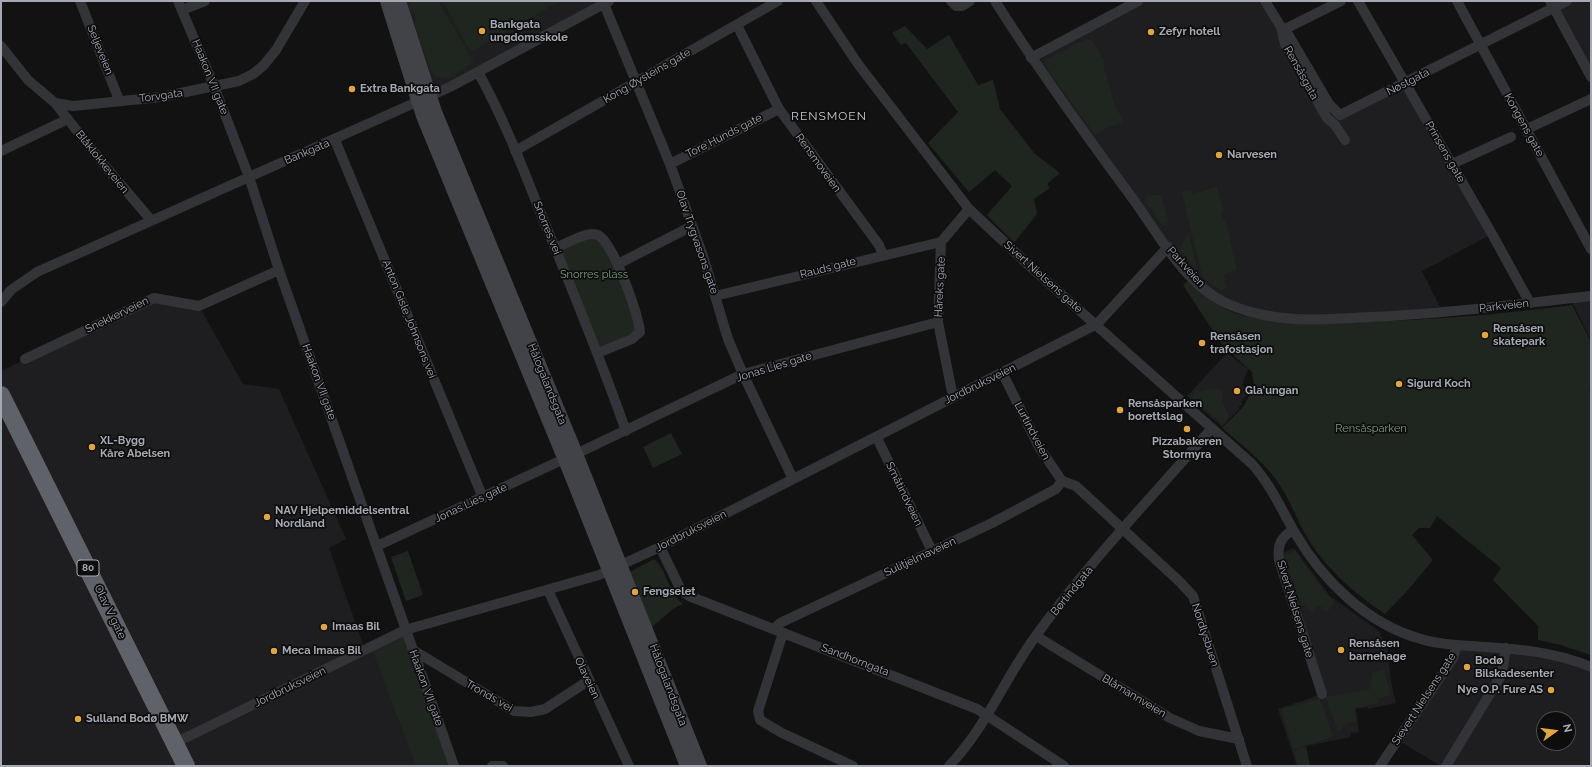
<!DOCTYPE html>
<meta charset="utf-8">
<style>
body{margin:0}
#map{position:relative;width:1592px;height:767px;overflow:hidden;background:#121213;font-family:Raleway,sans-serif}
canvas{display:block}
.frame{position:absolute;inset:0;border:2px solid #a5a9b3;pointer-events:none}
.north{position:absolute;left:1536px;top:711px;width:40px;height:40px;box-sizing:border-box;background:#0d0d0e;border:1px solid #4a4b50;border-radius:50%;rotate:76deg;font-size:11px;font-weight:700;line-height:16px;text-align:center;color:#a5a9b3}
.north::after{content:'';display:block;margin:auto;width:14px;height:18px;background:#e1a53d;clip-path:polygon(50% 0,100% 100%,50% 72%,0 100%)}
</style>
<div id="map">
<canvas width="1592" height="767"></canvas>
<div class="frame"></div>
<div class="north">N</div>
</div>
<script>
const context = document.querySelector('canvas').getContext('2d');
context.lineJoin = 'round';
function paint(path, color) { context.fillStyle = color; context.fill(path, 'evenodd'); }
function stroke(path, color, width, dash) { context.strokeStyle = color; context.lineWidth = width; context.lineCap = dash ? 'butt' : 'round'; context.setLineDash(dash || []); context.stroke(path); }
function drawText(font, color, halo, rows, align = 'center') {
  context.font = font + ' Raleway,sans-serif'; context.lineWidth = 3.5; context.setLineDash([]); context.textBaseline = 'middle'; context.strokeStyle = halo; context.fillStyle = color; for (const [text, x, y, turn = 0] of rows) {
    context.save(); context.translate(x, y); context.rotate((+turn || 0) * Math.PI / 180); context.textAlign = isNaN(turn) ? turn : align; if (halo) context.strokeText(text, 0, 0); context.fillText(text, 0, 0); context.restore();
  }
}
paint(new Path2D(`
 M400,1h209l-179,94z
 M1144,1h123l70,111 68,-28 87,150 -70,37 18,36 -115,12 -79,-8 -52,-32 -154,-218 1,-2z
 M1567,1h24v76l-37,-70z
 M1591,296v44l-21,-42z
 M154,298l45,8 44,78 36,5 67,150 -17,9 36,102 6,-3 83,119h-453v-395z
 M1227,353l21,16 -6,16 8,7 -9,10 1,2 -3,3v2l-17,18 -35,-31z
 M1294,548l36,48 49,35 4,10 4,4 4,36 5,22 -28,6 -1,-2 -11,2 3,23 -9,1 1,4 -45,9 4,20h-13l-19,-57 47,-16 -43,-140z
 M1457,645l49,3 85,19v99h-150l-44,-26zM1544,719h24v24h-24z`), '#1e1e20');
paint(new Path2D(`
 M408,1h30l36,61 -27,16 -12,-2 -5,-6 -16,-48 3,-1 -3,-8h-2z
 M442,1h118l-89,51z
 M905,26l22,23 22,-14 29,50 15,-5 7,29 35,45 25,19 -13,11 3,4 -16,11 3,15 -23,29 -27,-28 25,-29 -17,-16 -26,22 -41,-49 30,-31 -52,-69 -5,2 -9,-12z
 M1086,39l5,1 14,21 -2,3 12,42 9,16 -15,5 -14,8 -51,-71 2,-4z
 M1217,186l6,25 -2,4 2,5 3,2 11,48 -13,4 3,14 -6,3 -19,-15 -20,-84 9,-3 2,6z
 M1154,195h5l3,3 6,23 -3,5 -3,-1 -16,-23 1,-5z
 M1188,232l1,1 8,37 -17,-21z
 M588,234l17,7 35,91 -42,21 -42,-105z
 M1188,281c17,14 32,28 53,34 22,7 47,5 70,6 86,3 175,-5 261,-16l19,37v47l-2,1 2,3v262l-30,-10 -23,-5v-14l-45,-46 8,-12 -64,-52 -7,12h-11l-7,7 21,25 -25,30 -23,24c-33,-22 -63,-49 -82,-84 -9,-17 -15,-34 -26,-49 -15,-21 -36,-37 -55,-53l22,-22 10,-20 -2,-14 -29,-26 -40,-61z
 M1214,388l6,1 3,7 -1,6 7,14 -2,5 -5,3 -32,-28 7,-6 3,2z
 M671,433l11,21 -29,14 -10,-21z
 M408,551l15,44 -17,6 -15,-44z
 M1296,551c12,18 23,37 39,51l-8,10 -8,-7 -7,7 -13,-12 -15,-45z
 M654,559c13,11 14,33 29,45l-10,5 -21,18 -22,-55z
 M405,630l49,136h-38l-45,-119z
 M1384,670l7,25 -13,4 1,4 -25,5 2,13 -10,3 -8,8 -12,-35 44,-8 2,-16z
 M1320,699l13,38 -40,12 -12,-40z
 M1306,748l4,18h-12l-4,-15z`), '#1f261f');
stroke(new Path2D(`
 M80,1l39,99
 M178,1l36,85 35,91 30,93 175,496
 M816,1l42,63 111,145 64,60 219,195c19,21 29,45 43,69 28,48 72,91 126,106 12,4 24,5 36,6
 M951,1l5,5h6l8,-5
 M995,1c43,68 90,133 138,198 26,36 52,86 95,105 45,20 94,16 141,13 75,-3 148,-13 222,-21
 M1265,1l16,26 4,17 42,74 8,7 10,15
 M1358,1l134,233 38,69
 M1457,1l134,248
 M1550,1l41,76
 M604,4l66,160 33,92 25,83 15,35 50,105
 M182,10l23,-9
 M737,25l42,84 100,136 4,10
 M1281,27l4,2 56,-28
 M1285,29l44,75 11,11 227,-114
 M1,46l27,34 27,23 18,3 88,-9 78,-16 14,-7 10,-8 13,-16 29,-49
 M1031,58l107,-57
 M478,72c25,45 44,94 63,142 30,72 59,144 85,217
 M55,103l50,63 46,54
 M1527,129l64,-30
 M335,140l148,358
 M1,151l67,-32
 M515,151l263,-150
 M670,164l109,-55
 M1452,164l59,-27
 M556,248c9,-4 33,-18 42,-13 15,7 41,80 42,97l-8,7 -34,14
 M618,264l74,-38
 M715,296l226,-54
 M1,302l10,-12 26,-18 413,-185 159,-86
 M25,359l129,-61 45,8 80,-36
 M1003,374l36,73 23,34
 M953,397l-15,-75 3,-80 28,-33
 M877,438l55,113
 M576,454l167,-80 195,-52
 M1062,481l14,5 104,96 13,14 54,170
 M1293,530c-12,7 -16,15 -14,30l43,134
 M377,546l187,-87
 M660,547l21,43 8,6 288,113 87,57
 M548,590l81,176
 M774,629l6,-6 212,-100 64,-34 6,-8
 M783,633l-25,78 2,9 22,13 71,33
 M1036,636l134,82 29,13 40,8
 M413,650l101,61 17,1 14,-3 43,-28
 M175,743l230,-113 194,-55 61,-28 437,-223 71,-77
 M492,766h11
 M949,766c36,-37 56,-88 86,-129 53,-74 117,-140 177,-209
 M1380,766l73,-108 4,-13c46,3 92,4 134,22
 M1446,766l53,-87 4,-12 3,-19`), '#333438', 10);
stroke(new Path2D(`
 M387,1l36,115 145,351 119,299
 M399,1l36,111 141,342 124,312`), '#424348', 14);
stroke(new Path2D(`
 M1,395l185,371`), '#606269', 18);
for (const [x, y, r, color] of [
 [482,31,4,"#e1a53d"],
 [1151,32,4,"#e1a53d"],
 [352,89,4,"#e1a53d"],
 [1219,155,4,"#e1a53d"],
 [1485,335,4,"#e1a53d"],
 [1202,343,4,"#e1a53d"],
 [1399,384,4,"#e1a53d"],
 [1237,391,4,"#e1a53d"],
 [1120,410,4,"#e1a53d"],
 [1187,429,4,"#e1a53d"],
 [92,447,4,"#e1a53d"],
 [267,517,4,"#e1a53d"],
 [635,592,4,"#e1a53d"],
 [324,627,4,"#e1a53d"],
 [1341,650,4,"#e1a53d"],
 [274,651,4,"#e1a53d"],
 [1467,667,4,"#e1a53d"],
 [1551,690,4,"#e1a53d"],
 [78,719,4,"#e1a53d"]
]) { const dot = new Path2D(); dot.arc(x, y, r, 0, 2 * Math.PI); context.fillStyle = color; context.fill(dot); stroke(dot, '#0d0d0e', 1.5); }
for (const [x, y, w] of [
 [88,568,22]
]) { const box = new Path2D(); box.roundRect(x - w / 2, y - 8, w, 16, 3); context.fillStyle = '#0d0d0e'; context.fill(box); stroke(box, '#a5a9b3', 1); }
drawText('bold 10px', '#a5a9b3', null, [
 ["80",88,568]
]);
drawText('bold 11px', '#a5a9b3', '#0d0d0e', [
 ["Bankgata",490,25],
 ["ungdomsskole",490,38],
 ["Zefyr hotell",1159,32],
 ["Extra Bankgata",360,89],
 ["Narvesen",1227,155],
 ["Rensåsen",1493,329],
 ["skatepark",1493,342],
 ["Rensåsen",1210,337],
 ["trafostasjon",1210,350],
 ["Sigurd Koch",1407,384],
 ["Gla'ungan",1245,391],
 ["Rensåsparken",1128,404],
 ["borettslag",1128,417],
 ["XL-Bygg",100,441],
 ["Kåre Abelsen",100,454],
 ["Pizzabakeren",1187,442,"center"],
 ["Stormyra",1187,455,"center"],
 ["NAV Hjelpemiddelsentral",275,511],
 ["Nordland",275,524],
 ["Fengselet",643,592],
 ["Imaas Bil",332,627],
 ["Rensåsen",1349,644],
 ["barnehage",1349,657],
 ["Meca Imaas Bil",282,651],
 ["Bodø",1475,661],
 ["Bilskadesenter",1475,674],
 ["Nye O.P. Fure AS",1543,690,"right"],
 ["Sulland Bodø BMW",86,719]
], 'left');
drawText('11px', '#a5a9b3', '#0d0d0e', [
 ["Seljeveien",100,50,68],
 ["Rensåsgata",1301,73,61],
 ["Kong Øysteins gate",647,76,-30],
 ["Haakon VII gate",210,77,68],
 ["Nøstgata",1408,82,-27],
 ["Torvgata",161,96,-8],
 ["Kongens gate",1524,125,61],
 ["Tore Hunds gate",724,136,-27],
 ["Bankgata",307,152,-23],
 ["Prinsens gate",1445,152,60],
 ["Blåklokkeveien",102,162,51],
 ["Rensmoveien",818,163,54],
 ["Snorres vei",547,228,68],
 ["Olav Trygvasons gate",697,242,71],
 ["Parkveien",1186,267,48],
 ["Rauds gate",828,268,-14],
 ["Sivert Nielsens gate",1043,277,42],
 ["Håreks gate",940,287,-87],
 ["Parkveien",1504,306,-6],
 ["Snekkerveien",117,315,-26],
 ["Anton Gisle Johnsons vei",409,319,68],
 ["Jonas Lies gate",774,367,-17],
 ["Haakon VII gate",319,382,70],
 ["Hålogalandsgata",547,384,68],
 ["Jordbruksveien",980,384,-26],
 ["Lurtindveien",1032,431,62],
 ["Småtindveien",904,494,64],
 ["Jonas Lies gate",471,503,-25],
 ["Jordbruksveien",691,531,-27],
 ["Sulitjelmaveien",920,557,-25],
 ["Børtindgata",1072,591,-51],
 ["Sivert Nielsens gate",1295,609,73],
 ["Olav V gate",110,612,64],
 ["Nordlysbuen",1205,635,72],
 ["Sandhorngata",855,660,21],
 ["Olaveien",587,678,65],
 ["Hålogalandsgata",668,685,69],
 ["Jordbruksveien",290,687,-26],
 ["Haakon VII gate",426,688,70],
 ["Tronds vei",489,696,30],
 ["Blåmannveien",1134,696,31],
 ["Sievert Nielsens gate",1424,699,-57]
]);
drawText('11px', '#7d9c7e', '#0d0d0e', [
 ["Snorres plass",594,275],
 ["Rensåsparken",1371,429]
]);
context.letterSpacing = '1px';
drawText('12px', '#c5c8cf', '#0d0d0e', [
 ["RENSMOEN",829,116]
]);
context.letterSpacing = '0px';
</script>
